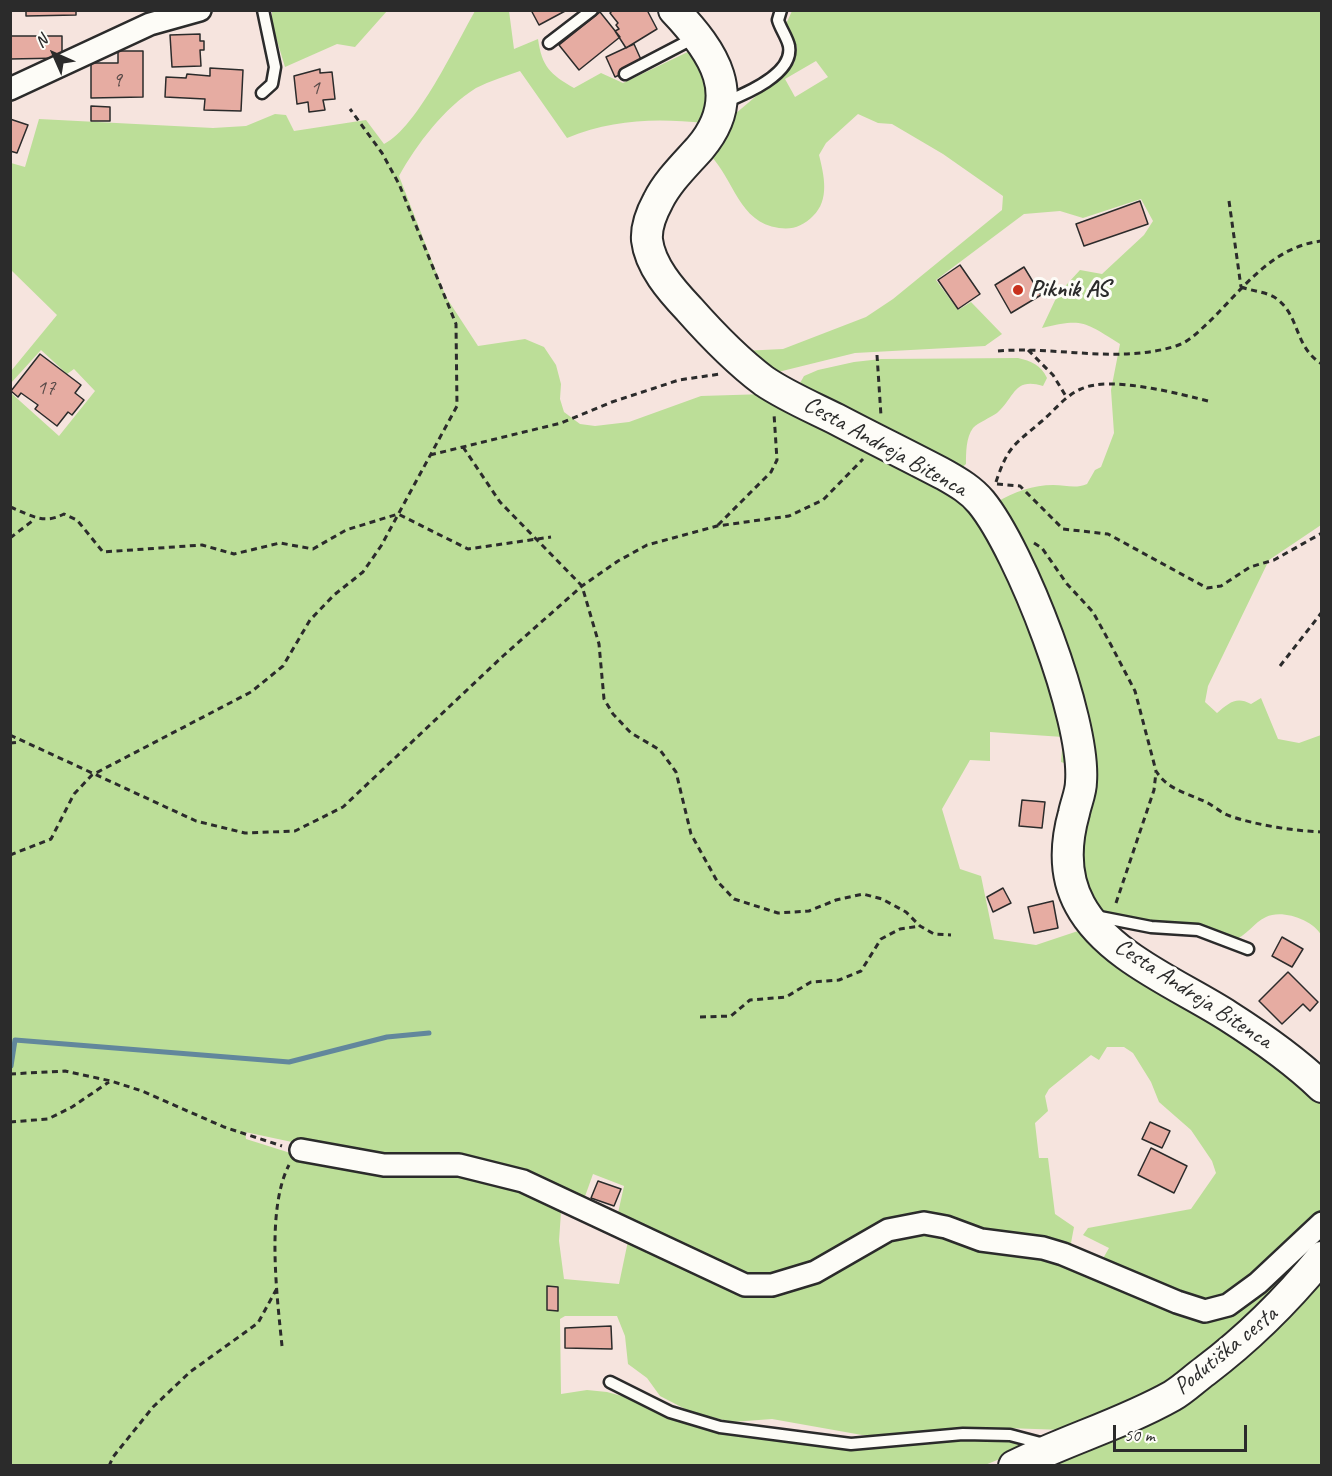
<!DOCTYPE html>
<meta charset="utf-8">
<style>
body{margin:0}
#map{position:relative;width:1332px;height:1476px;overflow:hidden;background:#f6e4de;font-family:Caveat,sans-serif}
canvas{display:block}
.frame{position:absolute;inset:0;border:12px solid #2b2b2b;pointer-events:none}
.north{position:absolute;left:24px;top:24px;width:60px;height:60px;-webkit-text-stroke:4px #fdfcf7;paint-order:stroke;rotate:315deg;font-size:16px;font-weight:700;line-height:24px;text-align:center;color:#2b2b2b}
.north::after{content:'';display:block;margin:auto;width:21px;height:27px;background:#2b2b2b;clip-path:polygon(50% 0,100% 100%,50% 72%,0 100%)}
.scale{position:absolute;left:1113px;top:1425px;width:134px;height:27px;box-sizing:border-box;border:3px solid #2b2b2b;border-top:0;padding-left:8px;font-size:18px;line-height:21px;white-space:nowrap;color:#2b2b2b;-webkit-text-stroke:4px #fdfcf7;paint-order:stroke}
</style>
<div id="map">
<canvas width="1332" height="1476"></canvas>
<div class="frame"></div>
<div class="north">N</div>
<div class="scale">50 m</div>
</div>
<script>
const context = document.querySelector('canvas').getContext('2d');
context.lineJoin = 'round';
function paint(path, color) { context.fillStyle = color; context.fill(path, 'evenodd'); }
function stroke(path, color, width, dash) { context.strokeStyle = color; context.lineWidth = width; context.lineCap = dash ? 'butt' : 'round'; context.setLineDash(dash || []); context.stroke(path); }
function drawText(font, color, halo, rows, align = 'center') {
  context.font = font + ' Caveat,sans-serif'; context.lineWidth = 6; context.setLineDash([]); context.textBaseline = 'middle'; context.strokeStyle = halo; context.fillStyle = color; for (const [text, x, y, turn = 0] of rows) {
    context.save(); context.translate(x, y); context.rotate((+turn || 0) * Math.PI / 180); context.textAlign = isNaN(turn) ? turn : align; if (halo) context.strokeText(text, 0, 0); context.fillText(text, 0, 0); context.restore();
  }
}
paint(new Path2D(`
 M272,10h115v1l-32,36 -18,-3 -52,23 -13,-43z
 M475,11h34l5,38 24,-10c4,28 12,35 36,49l27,-15 22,10 73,-35 14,35 3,27 -11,23 3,-10c-49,-5 -92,-4 -138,15l-47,-67c-14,5 -30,10 -44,17 -32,20 -59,56 -77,88l47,121 32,49 47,-7 19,8 12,18 5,19 -1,15 4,13 16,12 15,2 34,-4 72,-26 65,-2 172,88 27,20 23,28 26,50 38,92 18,55v38l-9,-3 2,-25 -73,-5v29l-20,-1 -28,49 18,60 21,7 13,63 42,6 48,-16 38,34 157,97 42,41c0,18 4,100 -1,110 -8,18 -25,31 -38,45 -13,13 -41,39 -58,45 -31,11 -98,-21 -123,-39l8,-14 -26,-13 5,-7 103,-19 25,-36 -4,-12 -21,-31 -32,-28 -8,-20 -18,-29 -9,-6h-17l-8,13 -8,-5 -42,34 -4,7 3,15 -13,12 4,35h9l7,56 19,13 -3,16 -7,6 -23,-7 -54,-6 -43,-14 -25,-3 -29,6 -69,41 -46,15 -30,1 -97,-48 -30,-21 6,-27 -31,-12 -10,28 -51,-23 -54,-14 -27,-4 -65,1 -141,-30 1,7 54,17 11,-2 21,3 49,13 56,-3 67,11 60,24 183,87c26,0 50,-4 75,-15 33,-16 58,-41 97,-46 24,-3 43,13 65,18 28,7 57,4 85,14 44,17 112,67 160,49 23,-8 59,-46 77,-63l8,6 -36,43 -69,64 -52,34 -76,33 -16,4 -60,-2 -106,8 -37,-1 -90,-16 -40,3 -41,-10 -31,-16 -13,-18 -19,-14 -3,-28 -8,-20h-52l-5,3 1,75 26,-4 20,2 22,6 62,28 85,14 72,7 127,-9 32,1 11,4 2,5 -3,4 -32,13h-974v-1072l48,43 36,-45 -21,-22 -7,5 -26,-24 -30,33v-12l46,-56 -46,-45v-107l14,4 14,-48 174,9 33,-2 29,-12 11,1 8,16 72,-11 18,24c33,-16 72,-100 91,-133zM561,1212l67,29 -9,43 -55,-5 -5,-38z
 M792,11h529v514l-52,35 -61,126 -3,16 12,11c12,-10 19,-17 34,-9l10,-6 17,41 21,4 22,-8v200c-8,-15 -39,-26 -55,-18 -13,6 -19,19 -34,24l-115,-23 -30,-17 -12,-28 13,-89 -91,-282c16,-10 37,-17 56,-17 13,0 22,4 34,-1l8,-14 6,-3 13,-34 -3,-43 9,-46c-36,-22 -36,-26 -78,-16l16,-34 22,-24 22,4 42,-39 9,-14 -12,-22 -58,19 -23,-7 -36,3 -88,66 22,30 13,-8 31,32 -17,12 -130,7 -85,21 -28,-23 41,-2 83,-32 27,-18 109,-89 1,-14 -60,-42 -51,-30 -14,-1 -20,-9 -32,29 -7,12c5,20 11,45 -6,61 -10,10 -20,14 -34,12 -41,-6 -44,-48 -70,-74l26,-40 59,-50 3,-17 -11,-23zM816,61l12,16 -33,20 -10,-18z
 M1018,358c13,3 23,7 29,20l-4,8c-30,-9 -28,12 -46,27 -7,5 -18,9 -24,15 -7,9 -7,25 -7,36l-8,7 -162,-81 8,-14 14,-6 36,-8 27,-3z
 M1321,1277v188l-275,1 35,-18 72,-25 57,-38 43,-34 40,-40z`), '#bcde98');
stroke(new Path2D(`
 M11,1066l4,-26 274,22 98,-25 42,-4`), '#62879c', 5);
const building = new Path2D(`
 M26,10h50v5l-50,1z
 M531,10h36l-28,15z
 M613,10h34l10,19 -31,19 -11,-17 4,-2 -3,-4 2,-2 -8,-10z
 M600,12l20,25 -41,33 -20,-25z
 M200,34v7h4v9h-4l1,16 -29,1 -2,-32z
 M10,36h52v22l-52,1z
 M634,44l9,20 -28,13 -9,-20z
 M118,51h25v46l-52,1v-35h27z
 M210,68l33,2 -2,41 -37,-1 1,-11 -40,-2 1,-20 20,1 1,-4 23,2z
 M320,69v4l12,-1 3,27 -12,1 2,10 -16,2 -1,-10 -11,2 -3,-28z
 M91,106l19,1v14h-19z
 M10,119l18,6 -11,28 -7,-2z
 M1140,201l8,23 -64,22 -8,-22z
 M960,265l20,29 -22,15 -20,-29z
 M1024,267l17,28 -30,18 -16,-28z
 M40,354l41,31 -6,8 9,7 -12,15 -4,-3 -11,14 -22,-17 3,-4 -17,-12 -3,4 -7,-6z
 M1022,800l23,2 -3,26 -23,-2z
 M1003,888l8,15 -18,9 -6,-15z
 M1053,901l5,27 -24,5 -6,-26z
 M1282,937l21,12 -11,18 -20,-11z
 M1288,972l30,30 -8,9 -7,-7 -21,20 -23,-23z
 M1150,1122l20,9 -8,17 -20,-9z
 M1151,1148l36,18 -13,27 -36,-18z
 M598,1181l23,8 -7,17 -23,-8z
 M547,1286l11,1v24l-11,-1z
 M611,1326l1,23 -47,-1v-20z`);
paint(building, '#e6aca2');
stroke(building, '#2b2b2b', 1.5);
const lane = new Path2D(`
 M549,43l43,-33
 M625,74l71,-37
 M262,93l10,-9 3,-17 -12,-57
 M725,102c20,-8 69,-28 64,-56 -2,-9 -9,-18 -11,-26l3,-10
 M1095,916l56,11 47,3 50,19
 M610,1382l60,30 50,15 131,17 112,-10 47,1 38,10`);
const street = new Path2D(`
 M10,89l140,-65 50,-14
 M301,1150l83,15h75l64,16 222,104h27l43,-13 73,-42 36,-7 22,4 35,13 62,8 20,6 114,48 28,9 23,-6 30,-22 64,-60`);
const secondary = new Path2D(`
 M674,10c40,42 70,86 26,138 -15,17 -32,33 -42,53 -6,11 -12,26 -11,39 3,26 24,50 42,69 23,26 47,51 75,72 22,15 48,26 72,38 36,19 73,37 109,56 14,8 26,15 36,27 40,49 105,217 100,280 0,10 -5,21 -7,31 -9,32 -10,63 6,92 28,52 100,80 148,111 33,21 65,43 94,71
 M1014,1466c52,-26 108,-42 158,-70 12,-7 22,-17 33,-25 45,-34 82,-71 117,-114`);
stroke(lane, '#2b2b2b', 15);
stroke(street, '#2b2b2b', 26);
stroke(secondary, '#2b2b2b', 34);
stroke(new Path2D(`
 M1229,201l12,86
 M1241,287c11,4 27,5 36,12 23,17 17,48 45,65
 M1028,350l25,25 14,23
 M998,351c58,-5 121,13 178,-5 13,-4 23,-15 33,-24 33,-32 63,-76 113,-81
 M877,355l4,61
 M463,447l37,55 82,84 17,58 5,55 9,15 18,19 29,17 16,22 15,62 26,47 17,18 44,14 31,-2 27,-11 27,-6 19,5 24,13 14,14 14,8 17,1
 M430,455l131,-32 51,-21 67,-22 41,-6
 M996,482c12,-36 18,-37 46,-61 12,-10 24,-26 39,-32 29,-14 99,5 131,13
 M997,484l23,2 43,43 45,5 99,54 14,-2 29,-19 24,-7 48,-27
 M10,507c21,8 33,18 54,7l13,6 26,32 99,-7 32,9 46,-11 33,6 33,-19 52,-16 70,35 83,-12
 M718,525l53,-53 6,-12 -3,-46
 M10,538l25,-19
 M1034,543l8,5 25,36 26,28 18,33 24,46 21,80c12,19 31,22 50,31 8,4 15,11 24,14 26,9 64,15 92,16
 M1280,666l42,-54
 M10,735l186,86 49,12 50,-2 48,-24 160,-151 79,-70 36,-25 29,-16 70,-19 72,-10 34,-16 40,-41
 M10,743l10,-1
 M10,855l41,-16 23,-45 18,-19 159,-83 32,-26 27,-46 24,-25 29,-23 18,-26 76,-140 -1,-82 -57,-140 -17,-31 -32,-44
 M1116,903l38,-113 2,-18
 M700,1017l31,-1 19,-16 36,-3 25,-15 28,-2 22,-9 20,-32 19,-10 20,-3
 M10,1074l55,-3 46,10 31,10 82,36 58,19
 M10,1122l38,-3 24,-12 37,-25
 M282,1346c-5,-50 -16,-137 7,-181
 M109,1466l4,-9 40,-50 37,-35 68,-49 18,-33`), '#2b2b2b', 3, [6, 4.5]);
stroke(lane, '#fdfcf7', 10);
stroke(street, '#fdfcf7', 21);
stroke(secondary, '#fdfcf7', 30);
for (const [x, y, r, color] of [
 [1018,290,6,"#c8321e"]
]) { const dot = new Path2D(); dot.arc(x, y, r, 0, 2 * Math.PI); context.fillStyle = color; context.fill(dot); stroke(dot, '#fdfcf7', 2); }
drawText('21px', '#5a4b49', null, [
 ["9",117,80],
 ["1",315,88],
 ["17",46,388]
]);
drawText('bold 24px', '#2b2b2b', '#fdfcf7', [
 ["Piknik AS",1030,290]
], 'left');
drawText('24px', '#2b2b2b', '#fdfcf7', [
 ["Cesta Andreja Bitenca",885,447,29],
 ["Cesta Andreja Bitenca",1193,994,33],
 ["Podutiška cesta",1226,1351,-39]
]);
</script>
